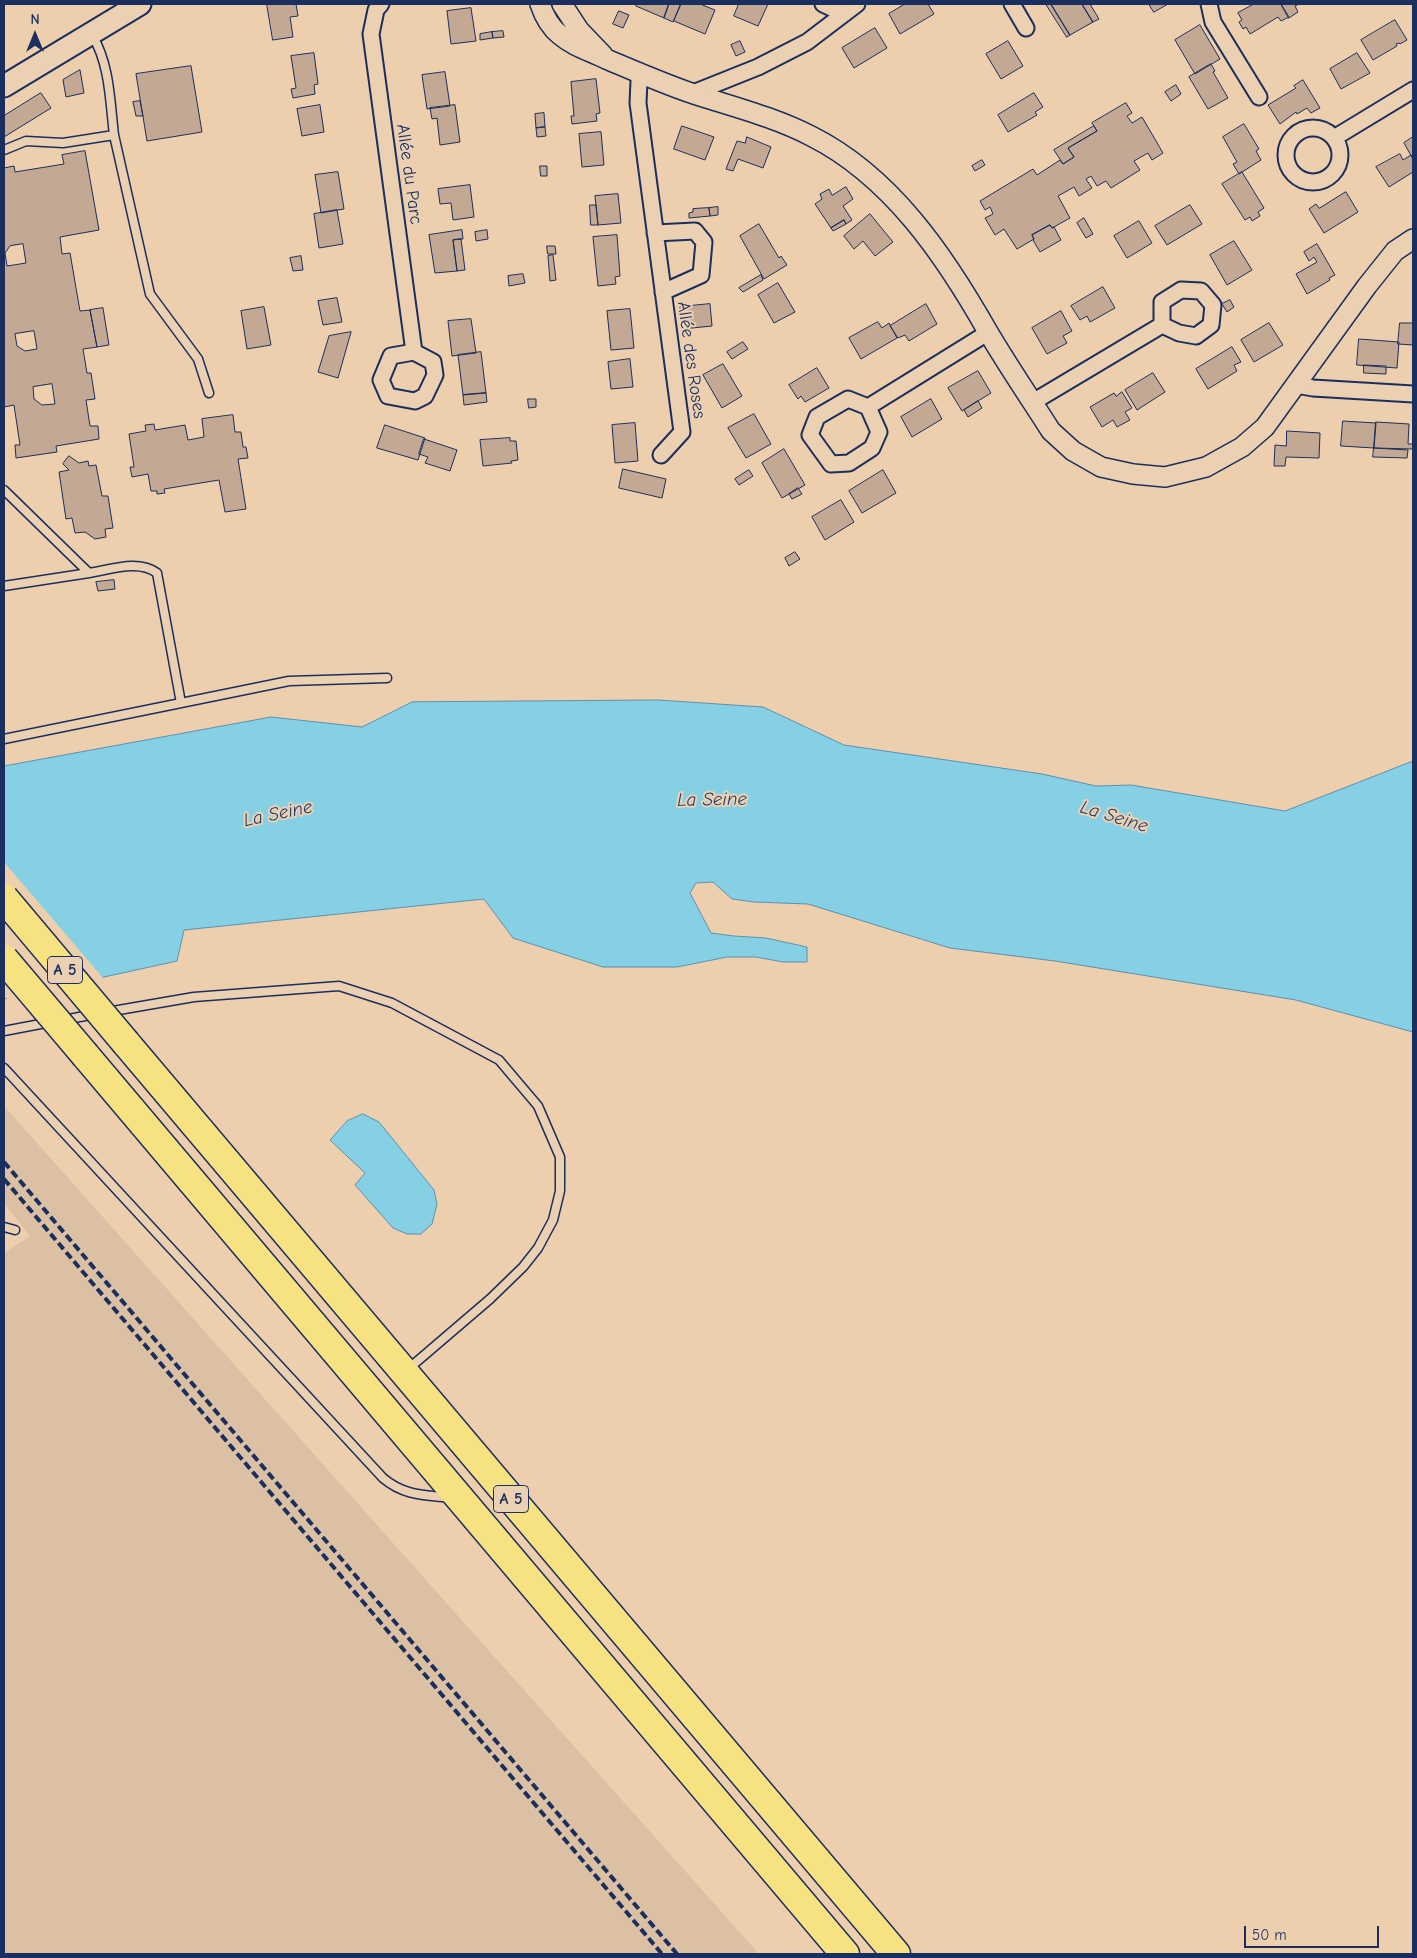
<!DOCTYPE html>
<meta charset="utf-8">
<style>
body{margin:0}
#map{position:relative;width:1417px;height:1958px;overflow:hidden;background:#edcead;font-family:"Comic Neue",sans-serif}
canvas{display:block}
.frame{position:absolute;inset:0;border:5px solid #1b2f5e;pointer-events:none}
.north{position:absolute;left:10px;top:10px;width:50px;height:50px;-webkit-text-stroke:4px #ebd0b2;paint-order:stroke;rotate:0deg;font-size:14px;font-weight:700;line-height:20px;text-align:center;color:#1b2f5e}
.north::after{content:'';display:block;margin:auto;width:18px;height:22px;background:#1b2f5e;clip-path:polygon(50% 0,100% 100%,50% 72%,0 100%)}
.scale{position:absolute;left:1244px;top:1926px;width:135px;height:22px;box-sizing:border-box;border:2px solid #1b2f5e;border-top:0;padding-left:6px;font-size:15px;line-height:18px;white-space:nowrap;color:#1b2f5e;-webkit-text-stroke:4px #ebd0b2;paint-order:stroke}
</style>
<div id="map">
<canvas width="1417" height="1958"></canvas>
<div class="frame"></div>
<div class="north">N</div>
<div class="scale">50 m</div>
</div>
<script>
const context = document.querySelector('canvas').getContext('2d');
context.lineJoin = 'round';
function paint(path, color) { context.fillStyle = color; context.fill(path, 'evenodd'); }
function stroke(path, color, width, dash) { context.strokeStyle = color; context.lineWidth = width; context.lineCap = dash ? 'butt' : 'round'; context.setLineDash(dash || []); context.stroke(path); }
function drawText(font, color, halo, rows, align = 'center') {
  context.font = font + ' "Comic Neue",sans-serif'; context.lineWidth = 4; context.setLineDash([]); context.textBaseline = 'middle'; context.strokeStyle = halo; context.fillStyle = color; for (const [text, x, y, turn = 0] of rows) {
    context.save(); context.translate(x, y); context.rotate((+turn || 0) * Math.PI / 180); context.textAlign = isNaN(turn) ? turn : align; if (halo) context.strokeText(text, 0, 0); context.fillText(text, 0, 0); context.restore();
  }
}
paint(new Path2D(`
 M4,1106l755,848h-755v-701l26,-17 -26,-33z`), '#dcc0a4');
const water = new Path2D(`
 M658,700l105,7 81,38 198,29 54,12 35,-1 154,26 128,-50v271l-117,-32 -241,-39 -105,-13 -142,-44 -54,-2 -22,-3 -19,-17 -17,1 -6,10 21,40 23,3 32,2 41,9v15h-24l-27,-5h-29l-50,10h-74l-90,-29 -29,-39 -300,31 -7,31 -173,38v-233l267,-49 91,10 50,-25z
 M363,1114l16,8 55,68 3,14 -5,20 -11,10h-14l-14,-6 -38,-43 10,-12 -35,-33 17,-19z`);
paint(water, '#86d0e6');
stroke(water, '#5b90b0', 1);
paint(new Path2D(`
 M4,862l100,117 -96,21 -4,-4z`), '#edcead');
const building = new Path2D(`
 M267,4h29l2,12 -8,1 3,20 -20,3z
 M637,4h32l-5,14 -28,-12z
 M669,4h12l-8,18 -9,-4z
 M681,4h19l15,6 -10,24 -31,-13z
 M739,4h29l-10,22 -24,-10z
 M905,4h23l6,10 -34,20 -11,-20z
 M1046,4h5l19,31 -3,2z
 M1051,4h31l11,18 -23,13z
 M1082,4h8l9,15 -6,3z
 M1149,4h19l-14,8z
 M1254,4h27l8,13 -8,4 -3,-4 -28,17 -4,-7 -3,2 -4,-7 3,-2 -4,-7z
 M1281,4h18l-4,2 3,6 -9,6z
 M471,8l5,33 -25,3 -4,-33z
 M619,11l10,4 -6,13 -10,-4z
 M1395,20l12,20 -7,4 -1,-1 -3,1 1,2 -24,14 -12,-20z
 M1200,25l20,34 -25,15 -20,-34z
 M875,28l12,20 -33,20 -12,-20z
 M503,31l1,6 -11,1 -1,-6z
 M492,32l1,6 -13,2v-6z
 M740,41l5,11 -9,4 -5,-11z
 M1008,41l15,25 -22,13 -15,-25z
 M314,53l4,31 -4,1 1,9 -22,4 -2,-9 5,-1 -5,-32z
 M1357,53l13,20 -29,16 -11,-20z
 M1211,64l4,7 -2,1 15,26 -20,11 -19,-32z
 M191,66l11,66 -55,9 -11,-67z
 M80,70l4,23 -18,4 -3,-17z
 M445,72l5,34 -23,3 -5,-34z
 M596,79l4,34 -4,1 1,7 -25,3 -1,-8h3l-3,-34z
 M1303,80l17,28 -9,5 -4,-5 -10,6 -1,-2 -16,12 -12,-19 28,-17 -2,-2z
 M1176,85l5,9 -10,7 -6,-9z
 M41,93l10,15 -47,29v-21z
 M1034,93l9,14 -8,5 2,3 -29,17 -10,-17z
 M140,101l3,15h-7l-3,-14z
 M1126,103l6,10 -5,3 5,7 10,-6 21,36 -11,7 -4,-7 -14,8 6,9 -29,18 -5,-7 -9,5 -6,-10 -5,3 6,9 -13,8 -5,-9 -16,9 12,22 -18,10 -2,-3 -18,10 2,4 -17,10 -13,-20 -9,6 -10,-17 8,-4 -3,-7 -5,3 -5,-9 53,-32 4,6 23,-15 3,4 11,-7 -6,-9 29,-17 -5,-8z
 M320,105l4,27 -22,4 -5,-27z
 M455,105l5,37 -20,3 -3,-27 -5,1 -2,-11z
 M544,113l1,14 -9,1 -1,-14z
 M1244,124l15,25 -3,2 5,9 -22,14 -6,-10 4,-2 -14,-25z
 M682,126l32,11 -9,23 -31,-11z
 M1094,126l3,5 -29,17 6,9 -11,7 -9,-14z
 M545,127l1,9 -9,1 -1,-9z
 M601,132l3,33 -22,2 -3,-33z
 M747,137l24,10 -8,21 -25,-9 -5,12 -7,-2 11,-28 8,2z
 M1413,137v22l-9,-16z
 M85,151l14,79 -39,7 2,17 8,-1 10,58 10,-1 7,37 -14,2 4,24h4l4,26 -9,1 4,26h8l1,13 -43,7 1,6 -41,6 -1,-13h5l-6,-40 -10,2v-239l10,-2 1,6 49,-8 -2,-9zM23,244l3,19 -19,3 -2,-13 5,-7zM34,331l3,18 -12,2 -8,-5 -2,-12zM52,384l3,20 -13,1 -8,-6 -1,-12z
 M1400,154l3,6 8,-5 2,4v13l-24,15 -13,-20z
 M982,160l3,5 -10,6 -3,-5z
 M540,166h7v10h-6z
 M338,172l6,37 -23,4 -6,-38z
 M1242,172l22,36 -6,4 2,4 -8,5 -2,-4 -5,3 -23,-36z
 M470,185l4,32 -21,3 -2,-17 -11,1 -2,-15z
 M846,187l7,12 -10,7 9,14 -6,4 -2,-4 -13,8 -16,-24 7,-5 -2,-5 9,-5 3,6z
 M1346,192l12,20 -34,21 -15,-24 7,-5 3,4z
 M618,194l3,29 -23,2 -3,-29z
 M590,205h6l2,20h-7z
 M1190,205l12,19 -35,21 -12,-19z
 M718,207v8l-8,1 -1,-8z
 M709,208l1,8 -21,2v-5l4,-1v-3z
 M337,210l6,34 -24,4 -5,-34z
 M870,214l23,28 -18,14 -12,-15 -9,8 -10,-13z
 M1084,218l9,16 -7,4 -9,-15z
 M844,220l2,4 -13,7 -2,-3z
 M1139,221l13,22 -25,15 -13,-22z
 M759,224l20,34 2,-2 6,9 -23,14 -24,-43z
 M1050,225l2,3 2,-1 7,13 -21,12 -7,-12 1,-1 -2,-4z
 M462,230l1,9 -10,1 4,31 -22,2 -6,-38z
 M487,230l1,9 -12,2 -1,-9z
 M617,235l3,41 -5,1 1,7 -18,2 -5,-49z
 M461,239l4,31 -8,1 -4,-31z
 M1234,241l18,29 -25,15 -17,-30z
 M1317,244l18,31 -6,3 1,2 -23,14 -11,-20 21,-12 -3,-5 -5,4 -5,-9z
 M547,246h8l1,8h-8z
 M553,255l3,25 -6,1 -2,-25z
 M301,256l2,14 -10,1 -3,-13z
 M523,274l2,9 -16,3 -1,-10z
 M761,275l2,5 -20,12 -4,-4z
 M778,283l17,29 -21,11 -16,-28z
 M1103,287l12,21 -25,14 -3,-6 -7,4 -9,-14z
 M337,298l5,24 -19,3 -5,-24z
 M1230,300l4,7 -7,5 -5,-8z
 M710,304l2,22 -30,3 -2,-22z
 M926,304l11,20 -28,17 -4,-6 -7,3 -8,-12z
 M264,307l7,38 -24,4 -6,-38z
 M103,308l6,37 -12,2 -7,-37z
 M630,309l4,39 -23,2 -4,-39z
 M1061,311l11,20 -9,5 4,7 -20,11 -15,-26z
 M471,319l5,34 -24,3 -4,-35z
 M878,322l4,6 7,-5 8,15 -36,21 -12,-21z
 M1269,323l14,22 -29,17 -13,-22z
 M1400,323h13v22l-15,-1z
 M351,332l-13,46 -20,-6 11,-36z
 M1359,339l40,3 -2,26 -40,-3z
 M743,342l5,7 -16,10 -5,-7z
 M1232,347l9,15 -7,3 3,6 -29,18 -12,-20z
 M481,352l5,41 -23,2 -5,-40z
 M630,359l3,28 -22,2 -3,-27z
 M723,364l19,32 -20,12 -19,-33z
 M1364,365l22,1v8l-22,-1z
 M817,368l12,20 -24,14 -4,-6 -3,3 -9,-14z
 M978,371l13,22 -29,18 -14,-23z
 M1153,373l12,19 -28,18 -12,-20z
 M1122,392l10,16 -7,4 5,8 -13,7 -4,-7 -11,7 -12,-20 24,-14 2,3z
 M486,393l1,9 -23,3 -1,-10z
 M528,399h8v8l-7,1z
 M931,399l11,20 -30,18 -11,-20z
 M978,401l4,7 -14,9 -4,-7z
 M754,414l17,30 -25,14 -18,-30z
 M233,415l2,17h6l2,15h3l2,11 -10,1 8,50 -21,3 -6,-32 -55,9 1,4 -8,1v-3h-6l-3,-17 -16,3 -2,-10h4l-5,-33 17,-3 -1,-6 9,-1 1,6 30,-5 3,15 16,-3 -2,-18z
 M1343,421l33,2 -2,25 -33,-2z
 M1376,422l33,2 -1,20h5v5l-39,-1z
 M635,423l3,38 -23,2 -3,-38z
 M385,425l40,13 -7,22 -41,-12z
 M1287,431l33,2 -1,25 -33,-1 -1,9h-11l1,-21 11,1z
 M510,438v3h6l2,19 -7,1 1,2 -29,3 -3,-26z
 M424,439l33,11 -7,21 -25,-8 3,-6 -9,-3z
 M1374,448l34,2 -1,8 -34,-1z
 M784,449l21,36 -23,13 -20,-35z
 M69,456l10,7 9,-2 1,5 7,-1 6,31h6l5,32 -8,1 1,8 -11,2 -10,-7 -10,1 -3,-15 -6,1 -7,-47 10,-2 -6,-6z
 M623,469l43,10 -4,19 -43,-10z
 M749,470l4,6 -14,9 -4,-6z
 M883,470l13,23 -34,20 -13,-22z
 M798,488l4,6 -10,5 -3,-5z
 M841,500l13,22 -29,18 -13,-23z
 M795,552l5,7 -11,7 -4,-8z
 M114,580l1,9 -17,2 -2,-9z`);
paint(building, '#c3a893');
stroke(building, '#1b2f5e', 1);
const service = new Path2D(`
 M114,135l36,159 48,65 11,34
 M4,150l22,-9 37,2 51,-8c-4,-33 -4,-71 -22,-100
 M4,490l85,83 -85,13
 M89,573c21,-3 49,-14 68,0l24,130
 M4,739l285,-58 98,-3
 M107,1012l87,-15 145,-11 53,17 107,57 39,46 22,51v34l-7,29 -15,28 -15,19 -33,32 -83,71
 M63,1020l33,-6
 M4,1031l47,-9
 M4,1068l379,410c21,18 42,17 68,20
 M4,1227l11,3`);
const minor = new Path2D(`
 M381,4l-5,6 -5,24 43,318
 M823,4l21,10
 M1012,4l14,24
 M1209,4l4,18 46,75
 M641,75l-2,6 -1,22 44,329 -21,23
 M693,93l65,-26 49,-25 50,-38
 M1286 155a27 27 0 1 1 54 0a27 27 0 1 1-54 0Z
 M1334,138l79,-48
 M655,233l40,-2 9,11 -3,33 -38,17
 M1181,290l20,1 12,14 -2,20 -15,11 -17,-3 -17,-8v-23z
 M414,352l19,10 2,13 -10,21 -10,5 -27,-5 -7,-16 10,-24z
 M1296,385l17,3 100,6
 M848,399l20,8 11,25 -7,16 -23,15 -18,1 -21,-29 7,-18z
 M1033,402l129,-77
 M868,407l121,-75`);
const tertiary = new Path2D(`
 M540,4c4,12 10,23 20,31 14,12 30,16 46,24 29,12 58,25 88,35 40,13 80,23 117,42 80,40 134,120 177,196 20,34 42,66 63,99l22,20 28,16 32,7 32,3 41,-10 36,-20 23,-20 102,-141 28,-35 18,-12
 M562,4l17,26 24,25`);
const secondary = new Path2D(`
 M4,86l136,-82`);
const motorway = new Path2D(`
 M126,1043l770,911
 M86,1056l759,898`);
stroke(service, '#1b2f5e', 11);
stroke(minor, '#1b2f5e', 19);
stroke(tertiary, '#1b2f5e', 22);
stroke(secondary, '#1b2f5e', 25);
stroke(motorway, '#1b2f5e', 31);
stroke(service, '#ebd0b2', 8);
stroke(minor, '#ebd0b2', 15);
stroke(tertiary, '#ebd0b2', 19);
stroke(secondary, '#ebd0b2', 21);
stroke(motorway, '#f7e281', 28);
stroke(new Path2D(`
 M4,1162l673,792
 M4,1179l658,775`), '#1b2f5e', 4, [8, 4]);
const motorwayBridge = new Path2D(`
 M4,898l122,145
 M4,959l82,97`);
stroke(motorwayBridge, '#1b2f5e', 31, []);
stroke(motorwayBridge, '#f7e281', 28);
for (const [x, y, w] of [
 [65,970,35],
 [511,1499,35]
]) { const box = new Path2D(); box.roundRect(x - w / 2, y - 13.5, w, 27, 4); context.fillStyle = '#ebd0b2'; context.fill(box); stroke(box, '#1b2f5e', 1); }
drawText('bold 16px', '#1b2f5e', null, [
 ["A 5",65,970],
 ["A 5",511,1499]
]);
drawText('18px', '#1b2f5e', '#ebd0b2', [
 ["Allée du Parc",409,174,82],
 ["Allée des Roses",691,360,82]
]);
drawText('italic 19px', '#263f6c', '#ebd0b2', [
 ["La Seine",712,800,-1],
 ["La Seine",278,814,-12],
 ["La Seine",1114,817,17]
]);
</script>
